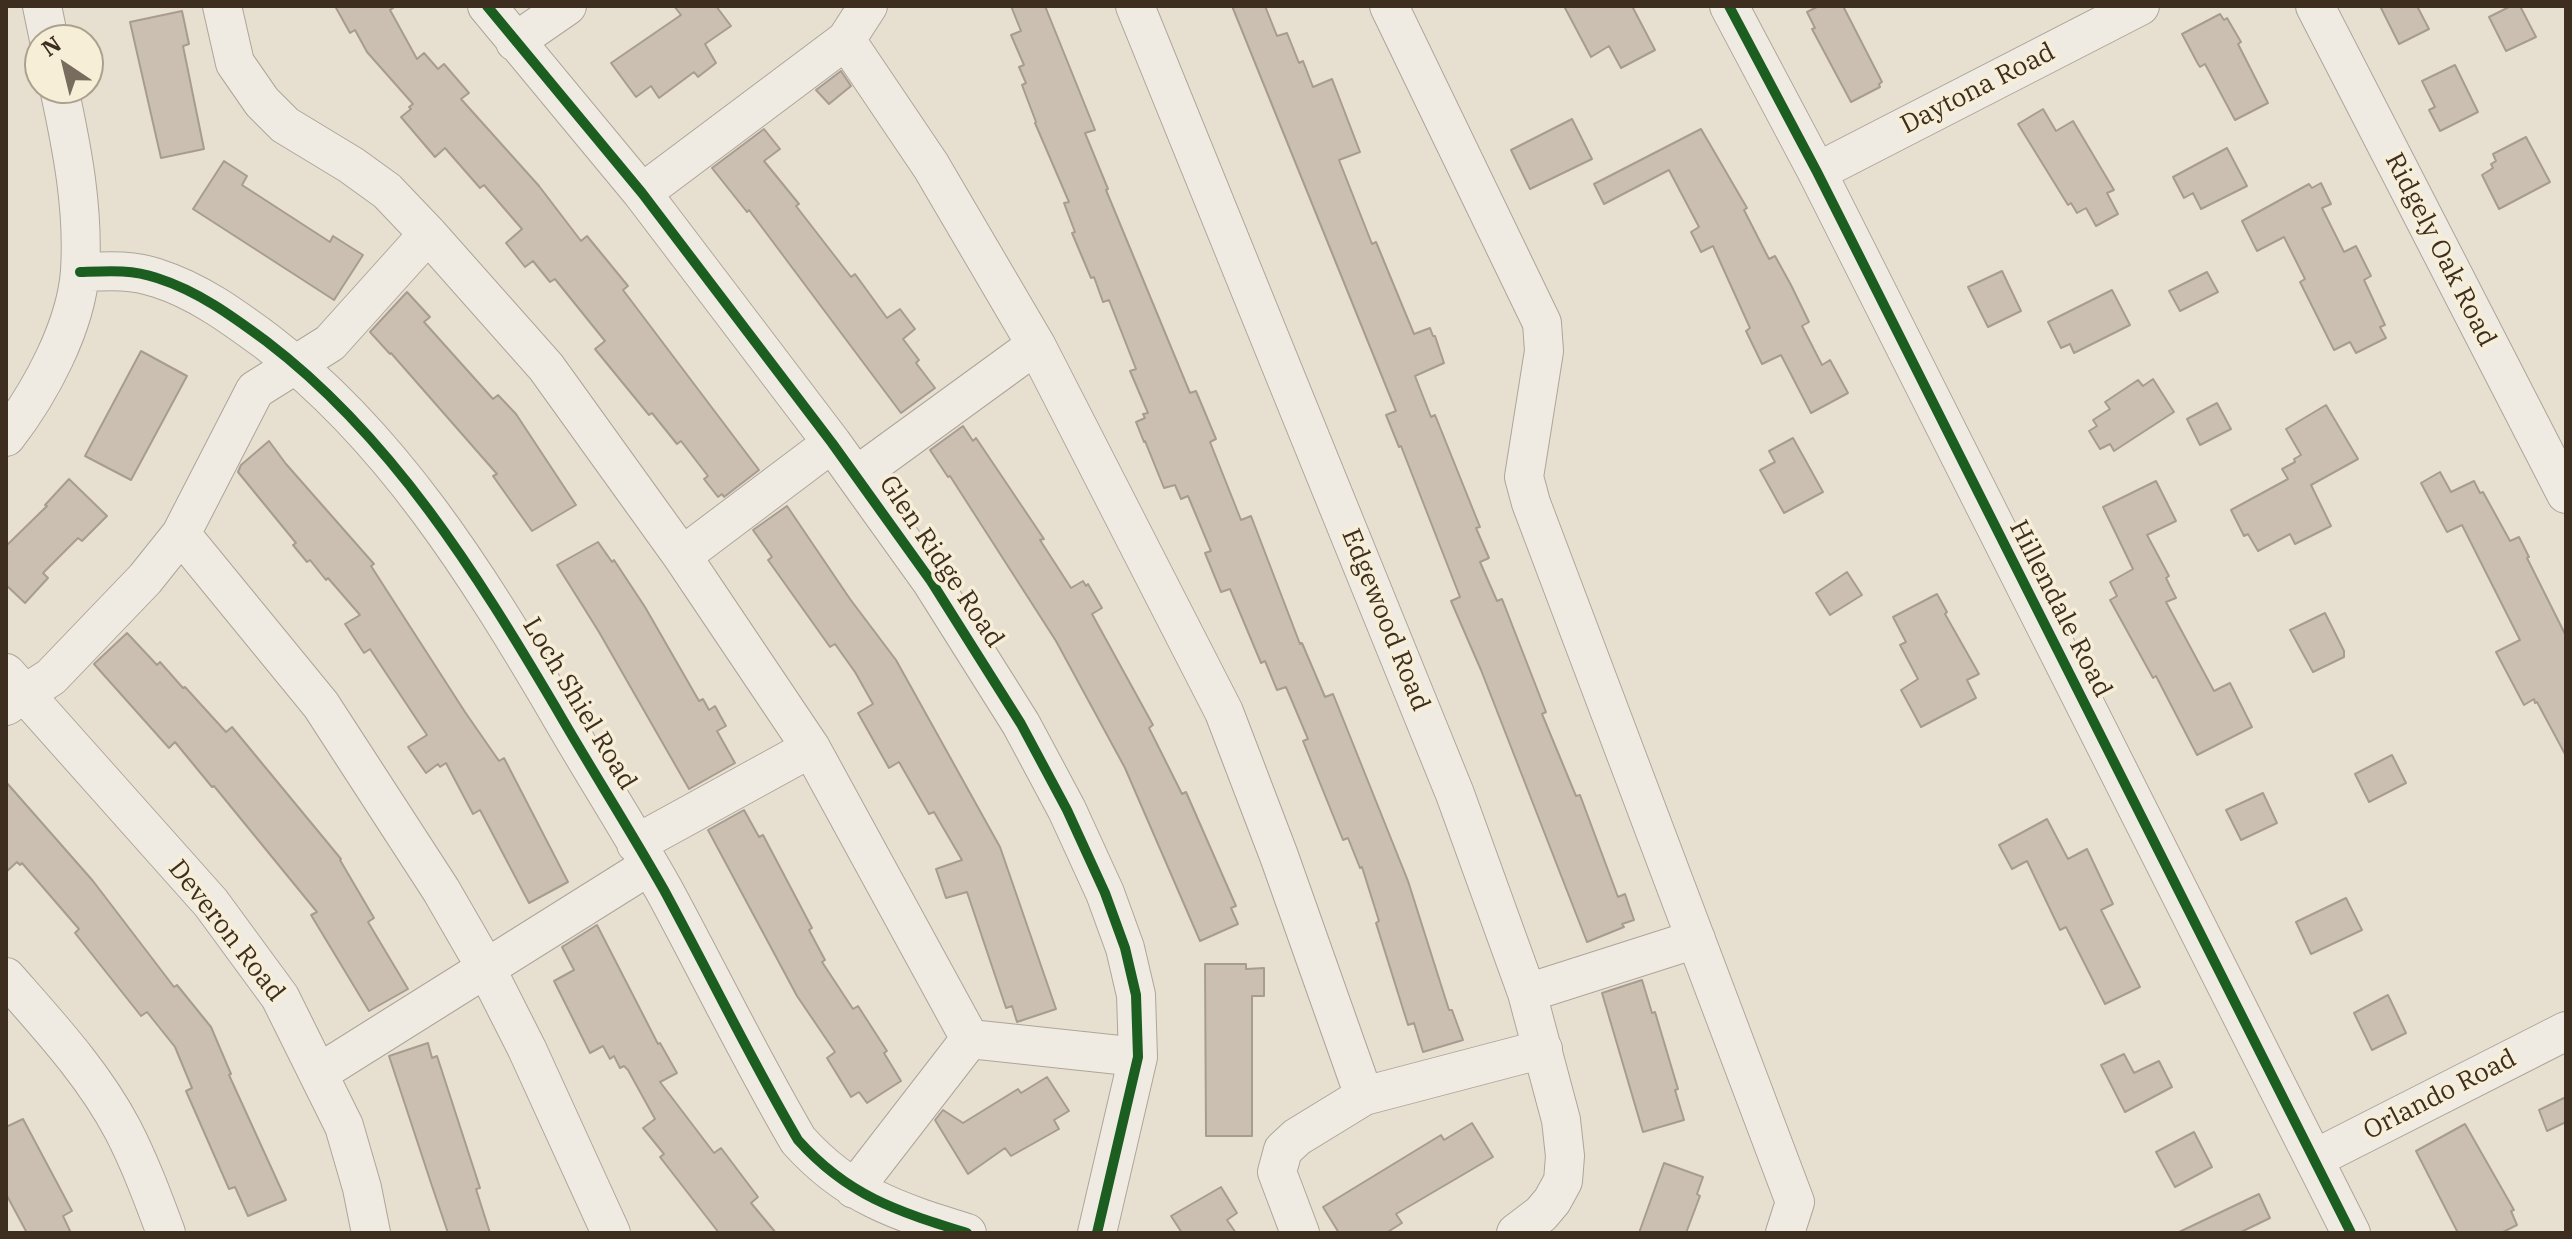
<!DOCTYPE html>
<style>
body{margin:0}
#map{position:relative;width:2572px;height:1239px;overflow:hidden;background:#e7e0d1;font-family:"IBM Plex Serif",serif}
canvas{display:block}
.frame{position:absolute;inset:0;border:8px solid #3d2e20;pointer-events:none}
.north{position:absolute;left:24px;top:24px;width:80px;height:80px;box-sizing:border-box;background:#f7eed8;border:2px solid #ada18e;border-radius:50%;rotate:325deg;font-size:22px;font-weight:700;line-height:32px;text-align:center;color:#3d2e20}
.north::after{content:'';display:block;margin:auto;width:28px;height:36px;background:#786c5e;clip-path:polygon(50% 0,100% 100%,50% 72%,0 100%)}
</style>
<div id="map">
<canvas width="2572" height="1239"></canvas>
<div class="frame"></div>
<div class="north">N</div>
</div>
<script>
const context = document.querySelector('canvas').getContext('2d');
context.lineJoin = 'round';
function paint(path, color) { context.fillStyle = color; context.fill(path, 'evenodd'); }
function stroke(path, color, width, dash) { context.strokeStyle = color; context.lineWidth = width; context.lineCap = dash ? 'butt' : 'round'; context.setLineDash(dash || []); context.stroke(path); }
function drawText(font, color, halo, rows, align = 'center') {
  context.font = font + ' "IBM Plex Serif",serif'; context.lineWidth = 7; context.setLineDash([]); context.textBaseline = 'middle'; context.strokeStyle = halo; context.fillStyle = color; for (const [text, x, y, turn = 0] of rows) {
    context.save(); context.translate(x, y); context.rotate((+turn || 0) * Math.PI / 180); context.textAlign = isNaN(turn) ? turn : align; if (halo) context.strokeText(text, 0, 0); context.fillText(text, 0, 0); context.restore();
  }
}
const building = new Path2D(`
 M335,6h61l-6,4 27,49 7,-6 14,16 6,-5 25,29 -8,6 78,87 42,55 6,-5 41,50 -5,4 136,180 -35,27 -2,-3 -4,3 -14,-18 4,-3 -27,-35 -4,3 -25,-31 -3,2 -54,-66 10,-8 -50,-62 -5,3 -17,-21 -8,6 -19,-24 16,-14 -38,-44 -4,3 -35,-40 -10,9 -34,-40 10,-8 -2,-2 4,-3 -46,-52 -12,-22 -5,3z
 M674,6h42l15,20 -26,18 11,19 -18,14 -4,-5 -35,26 -8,-12 -15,11 -25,-34 70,-48z
 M1011,6h34l50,124 -10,3 23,56 -2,1 84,203 6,-2 20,48 -6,3 31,78 10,-4 49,128 2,-1 23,54 8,-3 75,187 41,129h3l11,30 -40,12 -9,-29 -6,2 -32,-102 3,-2 -17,-54 -2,1 -12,-30 -5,2 -40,-99 5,-2 -22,-52 -9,3 -12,-29 -4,2 -31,-74 -9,3 -16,-39 6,-2 -23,-55 -7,3 -6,-14 -11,3 -19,-47 -1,1 -8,-20 9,-4 -2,-4 5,-1 -18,-42 6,-2 -27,-69 -6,2 -9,-25 -3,1 -19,-45 3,-1 -11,-29 5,-1 -34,-79 1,-1 -14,-37 4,-2 -7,-16 5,-2 -13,-30 10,-4z
 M1232,6h33l12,30 10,-3 12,30 4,-2 10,26 19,-8 28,73 -21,8 33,84 4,-2 38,92 16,-6 3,8h2l9,27 -29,13 16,41 4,-2 45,112 -4,1 13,30 -9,4 17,39 5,-2 44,113 -4,2 34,82 4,-1 38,102 7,-3 9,26 -12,4 2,3 -37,15 -106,-272 -30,-69 9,-4 -59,-151 -2,1 -13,-32 10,-4z
 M1564,6h68l23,44 -34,18 -12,-22 -18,11z
 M1819,6h24l39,76 -3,2 1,3 -29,15 -39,-73 3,-1 -8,-16z
 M2380,6h37l12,23 -30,15z
 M2511,6h9l16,31 -30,14 -17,-34z
 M182,11l7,33 -6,2 21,103 -43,9 -31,-136z
 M2220,14l4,6 3,-2 14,24 -3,2 30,59 -33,17 -30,-56 -5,3 -2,-3 -16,-30z
 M2455,65l23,47 -38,19 -11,-21 6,-3 -13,-26z
 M841,71l10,15 -22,18 -13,-14z
 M2043,109l13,22 17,-10 41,69 -7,3 11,21 -22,12 -10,-18 -9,5 -6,-10 -3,2 -50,-81z
 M1572,119l20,40 -62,30 -19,-39z
 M764,129l16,20 -16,12 35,43 -3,2 55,71 4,-3 32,44 13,-9 15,20 -12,10 16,21 -3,3 19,25 -34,25 -152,-203 -2,2 -35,-44z
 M1701,129l46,79 -3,2 25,49 6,-3 16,29 18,37 -7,4 20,39 8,-5 18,33 -37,20 -30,-58 -19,9 -16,-33 4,-3 -37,-82 -12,6 -10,-20 8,-5 -30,-57 -65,34 -10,-20z
 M2526,137l24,45 -51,27 -17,-34 11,-7 -2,-4 5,-3 -3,-7z
 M2227,148l20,38 -46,23 -8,-16 -9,5 -11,-21z
 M224,161l23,15 -5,9 88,57 3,-6 30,19 -29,45 -141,-91z
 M2321,183l10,21 -9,4 22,44 12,-6 15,30 -7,4 21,45 -5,2 6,11 -30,15 -6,-11 -16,8 -34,-68 5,-3 -21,-42 -27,14 -15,-30 67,-37 3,4z
 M2002,271l19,40 -33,16 -20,-40z
 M2207,272l11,20 -38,19 -11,-20z
 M2112,290l18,35 -56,28 -4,-9 -9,4 -13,-26z
 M407,292l23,25 -6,5 69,77 5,-4 18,19 60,91 -44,26 -39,-55 4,-2 -106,-121 -1,1 -20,-22z
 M141,351l46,25 -56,104 -46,-24z
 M2153,379l21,33 -60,39 -4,-7 -10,5 -11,-18 8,-5 -4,-6 17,-11 -5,-7 33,-22 5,6z
 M2217,403l14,26 -31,16 -13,-26z
 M2326,405l32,54 -47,26 20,41 -36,18 -5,-10 -32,17 -10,-17 -4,2 -13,-26 57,-31 -6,-10 13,-7 -1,-3 7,-4 -15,-26z
 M963,426l10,15 3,-3 68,101 -4,1 31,48 12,-7 3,5 2,-2 14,24 -10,6 61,111 -4,3 33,66 4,-2 50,114 -5,2 7,16 -38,17 -75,-173 -69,-127 -106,-165 -2,1 -18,-27z
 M1793,438l30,54 -39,21 -24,-43 15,-8 -6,-11z
 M269,441l17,23 88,100 -3,2 94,146 34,49 5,-3 64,124 -39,21 -49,-93 -7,4 -27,-51 -6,4 -2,-3 -12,9 -18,-26 19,-12 -57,-86 -6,4 -19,-29 15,-9 -32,-37 -2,2 -16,-20 -3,2 -14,-17 3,-2 -58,-71 3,-7z
 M2440,472l11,20 23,-11 6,12 3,-1 27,49 9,-4 10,20 -2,1 39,78v120l-29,-54 -2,1 -1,-4 -10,6 -28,-53 24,-12 -58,-115 -15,7 -26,-49z
 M69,479l38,37 -25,25 -4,-3 -35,35 5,5 -23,25 -19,-18v-39l41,-40 -2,-1z
 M2156,481l20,40 -29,14 22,41 -3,2 10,20 -10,4 48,89 16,-8 22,44 -55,28 -41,-79 -3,2 -43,-78 7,-4 -7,-14 23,-13 -30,-62z
 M787,506l63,93 46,61 104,187 56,162 -39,13 -5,-16 -6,2 -39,-116 -21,6 -10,-29 26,-9 -28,-48 -5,2 -30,-52 -10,6 -31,-55 15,-9 -18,-32 -20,-28 -5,3 -62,-87 4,-3 -19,-27z
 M598,542l14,20 2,-2 31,47 54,94 4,-2 6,11 6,-4 11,20 -9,5 18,32 -46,26 -90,-157 -42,-67z
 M1847,572l15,23 -32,20 -14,-22z
 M1937,594l10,18 -2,2 34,60 -12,6 9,18 -55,29 -20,-37 17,-11 -18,-34 6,-3 -13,-25z
 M2325,613l19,38v6l-31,15 -23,-42z
 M127,633l30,32 3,-3 23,26 2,-1 41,45 6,-5 109,132 -1,1 34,58 -6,4 40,67 -39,22 -58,-96 6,-3 -103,-126 -2,1 -37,-45 -6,6 -75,-84z
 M2392,755l14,28 -37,19 -14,-28z
 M6,782l87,99 81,106 3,-2 34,42 20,47 -2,1 57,125 -38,16 -13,-29 -6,2 -43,-98 6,-3 -17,-41 -28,-35 -6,4 -66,-83 4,-4 -57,-66 -2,2 -3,-3 -11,10z
 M2263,793l14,30 -36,17 -15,-30z
 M744,810l15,27 4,-2 49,93 -3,2 16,30 -3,2 31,47 5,-3 29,45 -3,2 17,28 -34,22 -8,-11 -8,5 -24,-39 8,-6 -38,-56 -89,-166z
 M2047,819l21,40 19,-10 26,55 -12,6 39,77 -35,17 -39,-77 -6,3 -33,-69 -15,8 -13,-24z
 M2346,898l16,32 -51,24 -15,-32z
 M597,925l61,119 2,-1 17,30 -17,9 54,71 7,-5 37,49 -7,6 25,30h-57l-59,-76 4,-3 -21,-26 12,-9 -27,-49 -4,-4 -4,2 -6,-12 -4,3 -7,-13 -13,7 -36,-72 20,-11 -12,-23z
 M1205,964h41v5l18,-1v28h-12v140h-46z
 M1642,980l10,33 3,-1 23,77 -3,1 9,30 -41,12 -41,-139z
 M2388,995l18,38 -34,17 -18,-37z
 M428,1043l4,15 5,-2 43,132 -4,1 14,44h-42l-16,-47 -43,-130z
 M2124,1054l10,19 25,-12 13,26 -47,25 -24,-47z
 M1047,1077l22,34 -15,9 5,9 -48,27 -6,-8 -37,26 -33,-54 8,-10 20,13 55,-34 3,4z
 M2566,1097v25l-19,9 -8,-21z
 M23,1119l49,92 -9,5 8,17h-44l-21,-39v-67z
 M1472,1123l21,34 -97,57 6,9 -16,10h-47l-16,-26 118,-72 3,5z
 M2465,1124l49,86 -3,1 6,14 -16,8h-43l-42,-82z
 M2194,1132l18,35 -37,20 -19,-35z
 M1664,1163l39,14 -6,17 3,2 -14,37h-47z
 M1221,1187l16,26 -10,7 9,13h-54l-11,-17z
 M2259,1194l11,24 -31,15h-62z`);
paint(building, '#cbbfb2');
stroke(building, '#a89c90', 2);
const minor = new Path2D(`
 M42,6l7,34
 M222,6l13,57 27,39 23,23 66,40 36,26 41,43 118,133 136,189 129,192 159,291
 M487,6l155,187 190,250 99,138 90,143 46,86 38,83 20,55 11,47 2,62 -41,176
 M1135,6l320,788 72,199 34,127 4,36 -2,25 -11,20 -11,13 -25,19
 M1389,6l153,317 2,28 -20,126 7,26 264,699 -10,31
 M1729,6l88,166 534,1061
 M2315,6l251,488
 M846,40l85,126 105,179 188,367 55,144 85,240
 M515,42l52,-36
 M1817,172l323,-166
 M642,193l204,-153 22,-34
 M428,234l-98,109 -75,47 -74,144 140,171 120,185 45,78 41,81 84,184
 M80,272c27,-1 51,-3 77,6 41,13 75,38 109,63 126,96 211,233 290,367 35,61 73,120 108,182 45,83 86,168 134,250 50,56 99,71 169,93
 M6,437c34,-44 70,-110 74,-166 4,-62 -8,-123 -21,-183
 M856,476l180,-131
 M682,556l150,-113
 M6,673l205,230 69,94 64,129 18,62 9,45
 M6,706l45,-29 94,-98 36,-45
 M636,844l175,-96
 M6,977c42,48 87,96 117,153 17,33 30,68 43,103
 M1527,993l169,-54
 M319,1073l330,-207
 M2314,1159l252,-128
 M854,1189l116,-150 168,18
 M1300,1233l-23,-61 6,-22 14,-13 67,-41 179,-47`);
stroke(minor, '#ada599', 40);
stroke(minor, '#efebe3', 38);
stroke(new Path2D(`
 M487,6l155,187 190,250 99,138 90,143 46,86 38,83 20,55 11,47 2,62 -41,176
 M1729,6l88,166 534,1061
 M80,272c27,-1 51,-3 77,6 41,13 75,38 109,63 126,96 211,233 290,367 35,61 73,120 108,182 45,83 86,168 134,250 50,56 99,71 169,93`), '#1b5e20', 10);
drawText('26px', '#3d2e20', '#f7eed8', [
 ["Daytona Road",1978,89,-27],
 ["Ridgely Oak Road",2440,250,63],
 ["Glen Ridge Road",941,562,56],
 ["Hillendale Road",2060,609,63],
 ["Edgewood Road",1385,620,68],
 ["Loch Shiel Road",579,704,59],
 ["Deveron Road",226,931,52],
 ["Orlando Road",2440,1095,-27]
]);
</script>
